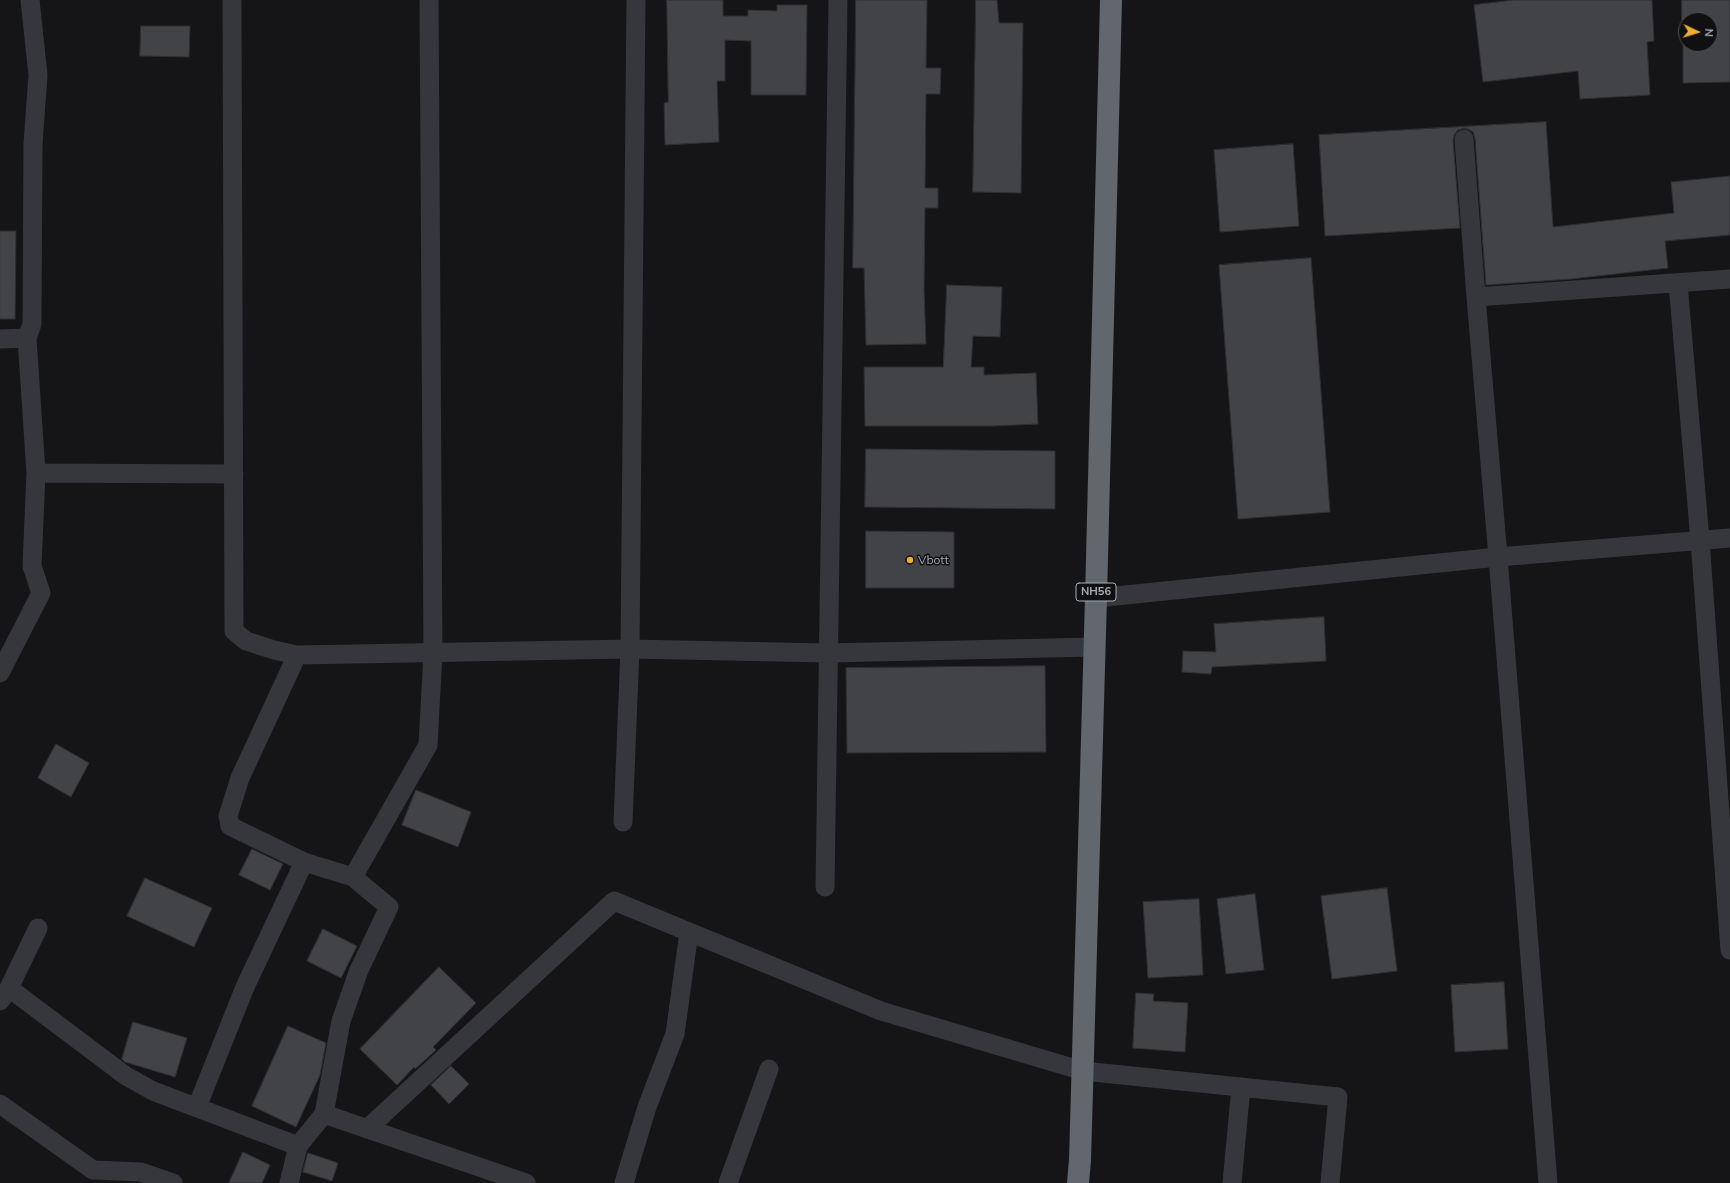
<!DOCTYPE html>
<style>
body{margin:0}
#map{position:relative;width:1730px;height:1183px;overflow:hidden;background:#151517;font-family:Mulish,sans-serif}
canvas{display:block}
.north{position:absolute;left:1678px;top:12px;width:40px;height:40px;box-sizing:border-box;background:#101012;border:1px solid #4c4f54;border-radius:50%;rotate:94deg;font-size:11px;font-weight:700;line-height:16px;text-align:center;color:#a7adb7}
.north::after{content:'';display:block;margin:auto;width:14px;height:18px;background:#efad35;clip-path:polygon(50% 0,100% 100%,50% 72%,0 100%)}
</style>
<div id="map">
<canvas width="1730" height="1183"></canvas>
<div class="north">N</div>
</div>
<script>
const context = document.querySelector('canvas').getContext('2d');
context.lineJoin = 'round';
function paint(path, color) { context.fillStyle = color; context.fill(path, 'evenodd'); }
function stroke(path, color, width, dash) { context.strokeStyle = color; context.lineWidth = width; context.lineCap = dash ? 'butt' : 'round'; context.setLineDash(dash || []); context.stroke(path); }
function drawText(font, color, halo, rows, align = 'center') {
  context.font = font + ' Mulish,sans-serif'; context.lineWidth = 3; context.setLineDash([]); context.textBaseline = 'middle'; context.strokeStyle = halo; context.fillStyle = color; for (const [text, x, y, turn = 0] of rows) {
    context.save(); context.translate(x, y); context.rotate((+turn || 0) * Math.PI / 180); context.textAlign = isNaN(turn) ? turn : align; if (halo) context.strokeText(text, 0, 0); context.fillText(text, 0, 0); context.restore();
  }
}
const building = new Path2D(`
 M667,0h56v16h25v-6l29,1v-6h30l-1,90h-55v-54l-26,-1v41h-8l2,61 -54,3 -1,-42 4,-1z
 M856,0h71l-1,68h15l-1,26h-14l-1,94h13v20h-13l-1,81 2,55 -60,1 -2,-77h-11z
 M976,0h21l2,23h24l-2,170 -48,-1z
 M1514,0h138l2,41 -7,1 3,53 -70,4 -2,-28 -95,11 -9,-77z
 M1682,0h48v82l-47,1v-39h27v-24h-28z
 M141,26h49l-1,31 -49,-1z
 M1546,122l7,105 121,-14 -3,-31 59,-6v59l-65,6 3,27 -97,11 -85,6 -11,-147 -2,-6 -5,-3 -4,-1 -6,2 -4,5 -1,5 7,88 -135,8 -6,-101z
 M1293,144l6,82 -79,6 -6,-82z
 M0,231h16l-1,88h-15z
 M1311,258l19,254 -92,7 -19,-254z
 M947,285l55,2 -2,50 -27,-1 -2,31h13v8l52,-2 2,51 -46,2h-127l-1,-59h79z
 M866,449l189,2v58l-190,-2z
 M866,531l88,1v56h-88z
 M1324,617l2,44 -114,6 -1,7 -29,-2 1,-21 33,1 -2,-28z
 M1045,666l1,86 -199,1 -1,-85z
 M56,744l33,19 -18,34 -33,-19z
 M416,790l55,22 -13,35 -56,-22z
 M252,849l31,15 -13,26 -31,-15z
 M145,878l67,30 -18,39 -67,-31z
 M1387,888l10,83 -65,8 -11,-83z
 M1255,894l9,76 -38,4 -9,-75z
 M1199,899l4,76 -55,3 -5,-76z
 M323,929l34,17 -16,32 -34,-17z
 M439,967l37,36 -43,44 3,3 -21,19 -1,-2 -17,18 -37,-36z
 M1504,982l4,67 -53,3 -4,-67z
 M1136,993l18,1 -1,7 35,2 -3,49 -52,-4z
 M133,1022l54,16 -12,39 -50,-15 -3,-3z
 M288,1026l38,17 -6,32 -24,52 -44,-21z
 M451,1066l18,18 -20,20 -18,-19z
 M243,1152l27,13 -8,18h-33z
 M308,1153l30,10 -6,18 -29,-9z`);
paint(building, '#414347');
stroke(building, '#2f2f33', 1);
stroke(new Path2D(`
 M232,0l2,631 12,10 28,9 23,5 333,-6 -7,173
 M636,0l-6,649 198,4 266,-6
 M1464,139l12,158
 M1678,283l22,257 30,410
 M0,339l27,-1
 M36,473l198,1
 M1096,598l402,-41 232,-19
 M0,673l41,-80 -9,-27 4,-93 -9,-135 5,-14 1,-180 5,-69 -8,-75
 M353,877l75,-132 5,-92 -4,-653
 M825,887l13,-887
 M9,988l117,88 27,15 145,55
 M0,1001l9,-13 29,-60
 M0,1104l93,66 48,2 32,11
 M197,1107l48,-120 59,-125
 M324,1114l202,69
 M367,1129l247,-228 267,110 202,60 255,26 -8,86
 M289,1183l9,-37 26,-32 17,-93 18,-51 30,-63 -36,-30 -49,-15 -74,-36 -2,-10 12,-38 57,-123
 M624,1183l23,-76 28,-73 14,-102
 M728,1183l41,-114
 M1232,1183l9,-96
 M1548,1183l-50,-626 -22,-260 254,-18`), '#36373c', 19);
stroke(new Path2D(`
 M1078,1183l2,-23 16,-562 15,-598`), '#62666d', 22);
for (const [x, y, r, color] of [
 [910,560,4,"#efad35"]
]) { const dot = new Path2D(); dot.arc(x, y, r, 0, 2 * Math.PI); context.fillStyle = color; context.fill(dot); stroke(dot, '#101012', 1.5); }
for (const [x, y, w] of [
 [1096,592,40]
]) { const box = new Path2D(); box.roundRect(x - w / 2, y - 9, w, 18, 3); context.fillStyle = '#101012'; context.fill(box); stroke(box, '#a7adb7', 1); }
drawText('bold 11px', '#a7adb7', null, [
 ["NH56",1096,592]
]);
drawText('12px', '#a7adb7', '#101012', [
 ["Vbott",918,560]
], 'left');
</script>
